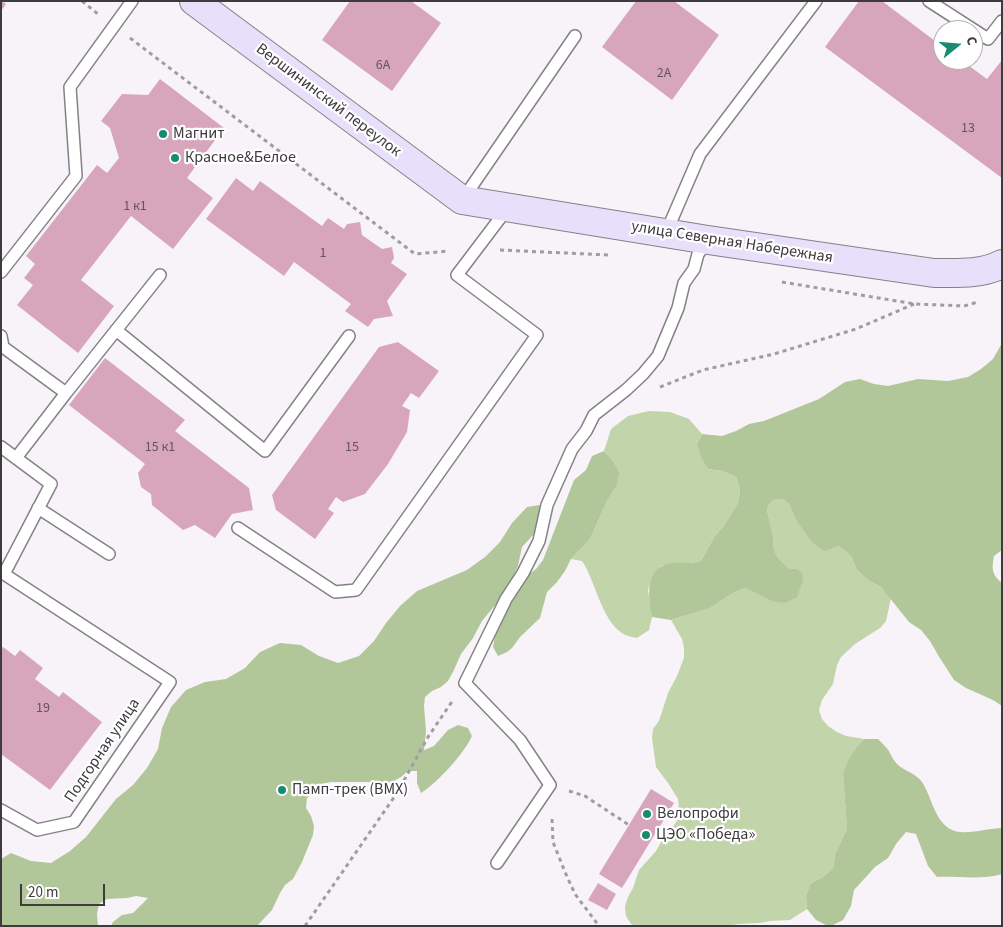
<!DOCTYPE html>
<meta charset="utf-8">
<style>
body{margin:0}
#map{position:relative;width:1003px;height:927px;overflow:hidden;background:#f7f3f9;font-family:"Source Sans 3",sans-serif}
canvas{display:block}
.frame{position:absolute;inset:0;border:2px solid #3d3b3d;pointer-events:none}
.north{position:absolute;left:933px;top:20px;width:50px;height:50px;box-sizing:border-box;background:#fff;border:1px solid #b1b1b1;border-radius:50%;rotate:73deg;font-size:14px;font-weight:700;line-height:20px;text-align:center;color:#3d3b3d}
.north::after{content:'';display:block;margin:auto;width:18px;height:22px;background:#168d70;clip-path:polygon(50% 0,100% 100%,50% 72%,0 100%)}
.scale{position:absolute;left:20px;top:884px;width:85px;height:22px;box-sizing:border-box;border:2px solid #3d3b3d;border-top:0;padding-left:6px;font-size:15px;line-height:18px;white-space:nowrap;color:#3d3b3d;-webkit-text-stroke:4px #fff;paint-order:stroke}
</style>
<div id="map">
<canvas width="1003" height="927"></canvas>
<div class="frame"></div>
<div class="north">С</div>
<div class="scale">20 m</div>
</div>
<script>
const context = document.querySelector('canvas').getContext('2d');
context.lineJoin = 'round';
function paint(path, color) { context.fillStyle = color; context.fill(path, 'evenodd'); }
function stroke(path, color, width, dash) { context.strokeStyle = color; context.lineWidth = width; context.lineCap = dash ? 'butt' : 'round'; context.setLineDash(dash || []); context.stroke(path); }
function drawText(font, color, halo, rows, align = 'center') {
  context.font = font + ' "Source Sans 3",sans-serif'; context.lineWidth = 4.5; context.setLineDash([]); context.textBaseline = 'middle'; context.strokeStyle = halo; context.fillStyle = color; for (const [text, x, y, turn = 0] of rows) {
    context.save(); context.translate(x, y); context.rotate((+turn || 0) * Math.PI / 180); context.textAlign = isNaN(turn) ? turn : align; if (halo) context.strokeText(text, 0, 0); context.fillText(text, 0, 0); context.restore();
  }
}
paint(new Path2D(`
 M649,411l21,1 19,7 13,15 -5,10 11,25 15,2 13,6 4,13 -2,13 -15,24 -9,10 -13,24 -13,2h-15l-12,3 -9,11 -4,13 4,27 -3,13 -12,8c-5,-1 -11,-2 -15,-5 -21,-14 -26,-51 -40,-72l-11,-2 19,-20 17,-38 9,-14 -3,-26 -9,-10 7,-22 17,-13z
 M775,499h8l6,5 6,14 44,28 12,10 6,14 11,10 13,7 10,11 -5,23 -6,7 -25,16 -14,13 -4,8 -4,19 -11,16 -3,10 3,9 6,7 9,6 9,4 18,3 -9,10 -12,25 4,55 -12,25 -2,14 -10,9 -12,6 -5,12 1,14 -17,11 -20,1 -10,2 -21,1 -14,2h-90l-4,-2 -5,-8 -1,-10 3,-9 5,-9 6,-18 17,-19 5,-9 12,-15 5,-8 1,-10 -1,-10 -10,-16 -12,-16 -4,-29 1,-9 6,-8 9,-28 9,-17 7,-18v-10l-2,-9 -11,-19 39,-12 23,-15 12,-5 26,13 26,-32 -9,-1 -10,-10 -4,-8 -1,-14 -6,-26 3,-7z`), '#c1d4aa');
paint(new Path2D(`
 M1002,343v207l-8,6c-2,12 -3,18 8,27v123l-9,-6 -27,-12 -12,-8 -16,-25 -8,-14 -9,-11 -12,-8 -28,-35 -13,-7 -11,-10 -6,-14 -12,-10 -15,5 -12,-9 -17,-24 -6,-14 -6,-5h-8l-5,4 -3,7 6,26 1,14 4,8 10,10 9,1 5,4 1,7 -6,17 -12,6 -14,-2 -26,-13 -12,5 -23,15 -39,12 -19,-3c-4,-22 -8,-51 21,-54 4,-1 9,0 12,0 6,0 11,-1 16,-2l13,-24 9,-10 15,-24 2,-13 -4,-13 -13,-6 -15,-2 -7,-12 -4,-13 5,-10 20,2 14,-5 13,-7 15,-3 55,-22 26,-17 15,-3 14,5 14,2 30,-7 30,2 20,-4 13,-8 12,-10z
 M604,451l9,10 6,12 -3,14 -9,14 -17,38 -19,20 -6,12 -8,11 -10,10 -7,26 -20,19 -8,11 -5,4 -9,4 -5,-9 2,-11 9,-21 23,-39 9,-7 7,-9 31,-80 12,-10 6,-14z
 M539,505l4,5 -8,23 -13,14 -4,19 -12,26 -24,29 -9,17 -12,16 -8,18 -5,9 -7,6 -9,4 -7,6 -1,9 2,25 -2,19 10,-4 14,-16 10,-5 10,3 4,8c-8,18 -35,47 -51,57l-4,-10v-12h-9l-7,6 -9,5 -10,2 -10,-2h-41l-10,2 -14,14 -1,10 5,8 3,10 -1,9 -11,27 -9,17 -8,6 -5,8 -8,17 -15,16h-146l2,-4 9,-7 11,-2 15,-15 -12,-2 -9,2 -20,1 -8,5 -2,10 1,12h-97v-67l10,-6 20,8 20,2 19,-12 16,-14 30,-38 17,-14 14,-17 11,-19 4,-21 9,-21 15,-17 19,-8 21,-3 19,-11 15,-16 20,-9 21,2 18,11 19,7 21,-7 15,-15 12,-18 14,-17 17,-15 50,-21 18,-13 15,-15 12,-19 15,-16z
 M864,739h14c4,4 8,8 11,12 2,4 4,9 8,13 7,7 19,9 25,18 10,15 12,39 30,48 13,6 36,-2 50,-2v46c-20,6 -44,2 -65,3l-9,-11 -12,-32 -10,-2 -10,12 -8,14 -13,9 -21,23 -3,16 -8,14 -12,6h-3l-12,-6 -9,-11 -1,-14 5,-12 12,-6 10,-9 2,-14 12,-25 -4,-55 5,-13 7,-12z`), '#b2c799');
paint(new Path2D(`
 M1,1l5,3 -5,7z
 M350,1h61l30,22 -49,68 -70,-51z
 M636,1h38l45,34 -47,65 -70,-53z
 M859,1h23l61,46v13h18l26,19 15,-19v118l-177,-131z
 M160,79l64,49 -37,50 26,20 -40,51 -42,-33 -50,64 33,26 -36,47 -61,-48 16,-20 -9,-7 11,-14 -9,-8 71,-91 10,8 12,-15 -9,-30 -9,-7 21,-27 26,1z
 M236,178l17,13 7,-10 62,45 6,-8 16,11 3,-5 13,-2 2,13 20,14 10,-2 2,11 -3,5 16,11 -20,27 6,15 -19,3 -6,8 -23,-16 6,-7 -57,-42 -10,14 -78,-57z
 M398,342l41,29 -20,27 -8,-5 -9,13 8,4 -3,22 -19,32 -23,30 -22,8 -7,-5 -8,12 6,4 -19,26 -39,-29 -4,-15 107,-148z
 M105,358l80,62 -10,11 74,57 4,22 -21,4 -17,24 -20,-13 -12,5 -31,-25 -1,-11 -10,-7 -3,-14 7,-9 -76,-59z
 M3,647l12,9 5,-6 23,18 -8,11 24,18 4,-5 39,30 -52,68 -49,-36v-105z
 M651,789l23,14 -52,85 -23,-14z
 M598,883l18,11 -9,16 -19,-10z`), '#d8a6bc');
const lane = new Path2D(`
 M929,1l59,38 14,-18
 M463,199l112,-163
 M666,233l34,-79 116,-153
 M1,272l75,-96 -6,-89 62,-86
 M116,330l149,121 84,-115
 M1,336l2,11 63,46 94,-118
 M1,447l50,37 -47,90 166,108 -96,140 -37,8 -36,-20
 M16,458l50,-65
 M38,508l71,46
 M238,528l97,64 21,-2 181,-255 -80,-60 50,-66
 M497,863l53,-78 -30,-45 -55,-57 41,-84 17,-26 16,-32 8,-36 25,-56 14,-18 8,-16 32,-25 17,-16 15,-18 20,-48 6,-25 10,-14 4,-15 9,-12`);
const secondary = new Path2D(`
 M194,1l268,199 246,40 226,33c22,0 47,2 68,-9`);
stroke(lane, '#858287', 14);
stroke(secondary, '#858287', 30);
stroke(new Path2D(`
 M82,1l17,14
 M130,38l285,216 34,-3
 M500,250l109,5
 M782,282l133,22 49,2 14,-4
 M660,387l43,-17 71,-16 82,-25 58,-25
 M569,791l16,5 44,29
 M552,819l1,23 12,30 10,22 24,32
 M305,926l92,-133 31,-56 25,-37`), '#a09da1', 3, [4, 4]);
stroke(lane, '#fff', 11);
stroke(secondary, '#e8e0fb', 28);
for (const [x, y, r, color] of [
 [163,134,5,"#168d70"],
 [175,158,5,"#168d70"],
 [282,790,5,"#168d70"],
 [647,814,5,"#168d70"],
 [646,835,5,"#168d70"]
]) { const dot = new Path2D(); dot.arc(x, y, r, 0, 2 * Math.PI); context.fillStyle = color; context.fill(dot); stroke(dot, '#fff', 2); }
drawText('14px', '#64565d', null, [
 ["6А",383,66],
 ["2А",664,74],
 ["13",968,129],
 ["1 к1",135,207],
 ["1",323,254],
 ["15 к1",160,448],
 ["15",352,448],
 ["19",43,709]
]);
drawText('16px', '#3d3b3d', '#fff', [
 ["Вершининский переулок",328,101,37],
 ["улица Северная Набережная",732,243,9],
 ["Подгорная улица",103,751,-56]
]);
drawText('16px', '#3d3b3d', '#fff', [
 ["Магнит",173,134],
 ["Красное&Белое",185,158],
 ["Памп-трек (BMX)",292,790],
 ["Велопрофи",657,814],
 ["ЦЭО «Победа»",656,835]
], 'left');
</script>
